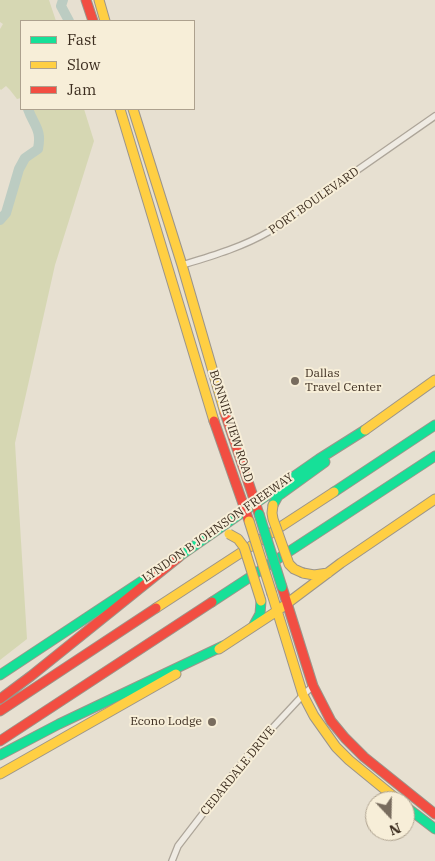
<!DOCTYPE html>
<style>
body{margin:0}
#map{position:relative;width:435px;height:861px;overflow:hidden;background:#e7e0d1;font-family:"IBM Plex Serif",serif}
canvas{display:block}
.legend{position:absolute;left:20px;top:20px;width:175px;height:90px;box-sizing:border-box;background:#f7eed8;border:1px solid #ada18e;margin:0;padding:6px 9px;list-style:none;font-size:15px;color:#3d2e20}
.legend li{display:flex;align-items:center;gap:10px;height:25px}
.legend b{width:25px;border:1px solid #ada18e}
.north{position:absolute;left:365px;top:791px;width:50px;height:50px;box-sizing:border-box;background:#f7eed8;border:1px solid #ada18e;border-radius:50%;rotate:159deg;font-size:14px;font-weight:700;line-height:20px;text-align:center;color:#3d2e20}
.north::after{content:'';display:block;margin:auto;width:18px;height:22px;background:#786c5e;clip-path:polygon(50% 0,100% 100%,50% 72%,0 100%)}
</style>
<div id="map">
<canvas width="435" height="861"></canvas>
<ul class="legend">
<li><b style="height:6px;background:#16e098"></b>Fast</li>
<li><b style="height:6px;background:#ffcf43"></b>Slow</li>
<li><b style="height:6px;background:#f24e42"></b>Jam</li>
</ul>
<div class="north">N</div>
</div>
<script>
const context = document.querySelector('canvas').getContext('2d');
context.lineJoin = 'round';
function paint(path, color) { context.fillStyle = color; context.fill(path, 'evenodd'); }
function stroke(path, color, width, dash) { context.strokeStyle = color; context.lineWidth = width; context.lineCap = dash ? 'butt' : 'round'; context.setLineDash(dash || []); context.stroke(path); }
function drawText(font, color, halo, rows, align = 'center') {
  context.font = font + ' "IBM Plex Serif",serif'; context.lineWidth = 4; context.setLineDash([]); context.textBaseline = 'middle'; context.strokeStyle = halo; context.fillStyle = color; for (const [text, x, y, turn = 0] of rows) {
    context.save(); context.translate(x, y); context.rotate((+turn || 0) * Math.PI / 180); context.textAlign = isNaN(turn) ? turn : align; if (halo) context.strokeText(text, 0, 0); context.fillText(text, 0, 0); context.restore();
  }
}
paint(new Path2D(`
 M0,0h49l7,21h-35v77l-4,1 -7,-9 -4,-4 -5,4 -1,-1v-60l3,-5 -3,-2z
 M30,109h54l10,32 -39,124 -40,178 12,196 -27,21v-442l5,-8 12,-42 6,-11 7,-4 4,-7 6,-13z`), '#d6d7b3');
stroke(new Path2D(`
 M63,0l-2,6 8,15
 M0,220l6,-7 13,-44 6,-11 13,-9c4,-20 -4,-23 -10,-40`), '#bcccc2', 10);
const street = new Path2D(`
 M182,265c30,-9 61,-18 88,-34l165,-115
 M172,861l6,-15 73,-95 52,-56 10,-9`);
const fast = new Path2D(`
 M334,492l101,-67
 M273,505l5,-9 47,-34
 M174,560l145,-101 46,-29
 M212,602l223,-146
 M254,625l6,-11 1,-13
 M0,675l142,-94
 M0,755l59,-31 164,-78
 M405,806l30,23`);
const slow = new Path2D(`
 M99,0l6,21
 M120,109l94,312
 M133,109l49,156 43,148
 M365,430l70,-50
 M303,573l11,2 14,-2
 M272,594l31,101 11,21 22,31 13,13 50,41
 M156,608l178,-116
 M219,649l58,-38 64,-48 94,-64
 M0,774l176,-100`);
const jam = new Path2D(`
 M86,0l7,21
 M225,413l34,101
 M214,421l35,100
 M282,587l31,99 18,35 14,17 19,19 71,57
 M0,699l31,-23 148,-119
 M0,711l156,-103
 M0,741l212,-139`);
stroke(street, '#ada599', 8);
stroke(fast, '#9c958a', 11);
stroke(slow, '#9c958a', 11);
stroke(jam, '#9c958a', 11);
stroke(street, '#efebe3', 5.5);
stroke(fast, '#16e098', 9);
stroke(slow, '#ffcf43', 9);
stroke(jam, '#f24e42', 9);
const fastBridge = new Path2D(`
 M259,514l23,73`);
const slowBridge = new Path2D(`
 M273,505l-1,8 1,6 16,45 5,5 9,4
 M249,521l23,73
 M229,534l9,5 6,8 17,54`);
stroke(fastBridge, '#9c958a', 11, []);
stroke(slowBridge, '#9c958a', 11, []);
stroke(fastBridge, '#16e098', 9);
stroke(slowBridge, '#ffcf43', 9);
for (const [x, y, r, color] of [
 [295,381,5,"#786c5e"],
 [212,722,5,"#786c5e"]
]) { const dot = new Path2D(); dot.arc(x, y, r, 0, 2 * Math.PI); context.fillStyle = color; context.fill(dot); stroke(dot, '#f7eed8', 2); }
drawText('12px', '#3d2e20', '#f7eed8', [
 ["PORT BOULEVARD",314,201,-35],
 ["BONNIE VIEW ROAD",231,426,72],
 ["LYNDON B JOHNSON FREEWAY",218,528,-35],
 ["CEDARDALE DRIVE",238,771,-51]
]);
drawText('12px', '#3d2e20', '#f7eed8', [
 ["Dallas",305,374],
 ["Travel Center",305,388],
 ["Econo Lodge",202,722,"right"]
], 'left');
</script>
